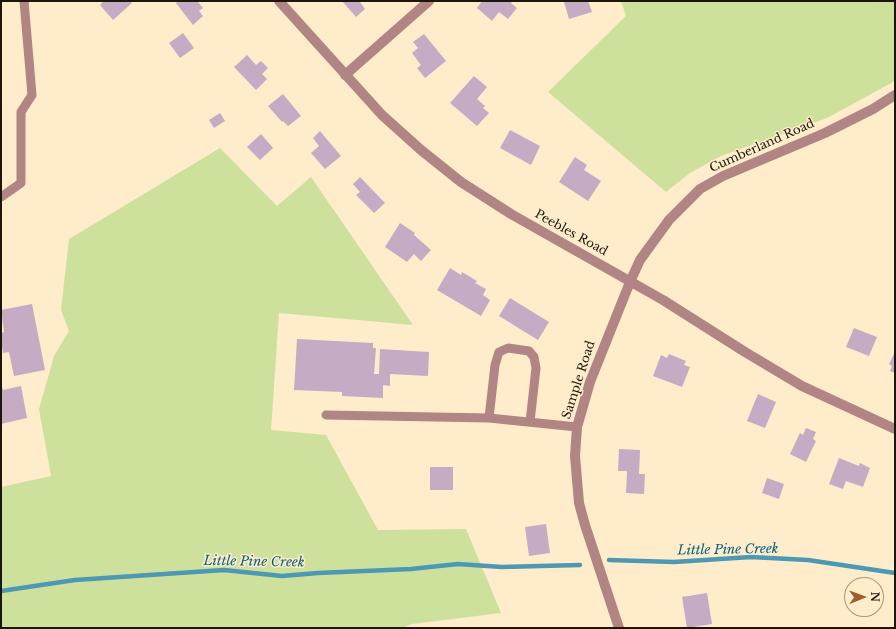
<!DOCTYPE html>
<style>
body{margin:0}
#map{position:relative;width:896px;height:629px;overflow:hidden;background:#feeccb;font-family:"Libre Baskerville",serif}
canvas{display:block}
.frame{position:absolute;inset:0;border:2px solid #1c160a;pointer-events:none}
.north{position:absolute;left:844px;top:577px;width:40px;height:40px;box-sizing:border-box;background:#feeccb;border:1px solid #a4967e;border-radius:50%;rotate:89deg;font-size:11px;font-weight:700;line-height:16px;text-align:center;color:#1c160a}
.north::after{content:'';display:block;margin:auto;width:14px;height:18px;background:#a05d2c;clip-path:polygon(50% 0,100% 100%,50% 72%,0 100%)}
</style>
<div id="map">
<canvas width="896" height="629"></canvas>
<div class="frame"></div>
<div class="north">N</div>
</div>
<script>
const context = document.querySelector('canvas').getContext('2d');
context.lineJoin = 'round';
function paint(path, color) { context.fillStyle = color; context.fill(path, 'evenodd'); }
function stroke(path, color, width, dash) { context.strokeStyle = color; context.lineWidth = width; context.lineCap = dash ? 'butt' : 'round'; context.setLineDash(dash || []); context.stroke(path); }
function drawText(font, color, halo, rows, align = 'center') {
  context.font = font + ' "Libre Baskerville",serif'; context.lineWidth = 3; context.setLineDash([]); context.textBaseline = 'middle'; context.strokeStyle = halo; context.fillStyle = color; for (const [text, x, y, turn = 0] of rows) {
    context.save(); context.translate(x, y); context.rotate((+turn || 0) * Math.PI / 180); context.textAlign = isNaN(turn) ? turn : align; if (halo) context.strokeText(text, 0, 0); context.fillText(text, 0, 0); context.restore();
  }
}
paint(new Path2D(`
 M621,1h274v80l-68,37 -106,38 -31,17 -24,19 -118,-100 78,-76z
 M220,148l57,58 34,-29 102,148 -134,-12 -8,117 55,5 52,95 88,-1 35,84 -89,11 -10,4h-401v-141l50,-11 -12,-67 15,-53 15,-25 -8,-21 8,-71z`), '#cde19d');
stroke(new Path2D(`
 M609,560l65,2 77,-5 57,3 87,13
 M1,591l74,-11 149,-10 58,6 36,-3 93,-4 47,-5 44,3 78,-2`), '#4d98b3', 4.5);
paint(new Path2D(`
 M104,1h26l2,2 -19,17 -13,-15z
 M179,1h18l6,7 -4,3 4,5 -10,9 -17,-22z
 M342,1h19l-1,1 5,7 -9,8z
 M482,1h31l-2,2 6,5 -9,11 -9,-7 -7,9 -15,-13z
 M566,1h22l4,11 -23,7 -5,-17z
 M183,33l11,15 -14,10 -11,-15z
 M424,34l22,27 -21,17 -8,-10 4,-3 -9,-12 6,-5 -5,-6z
 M247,55l9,10 5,-4 7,7 -6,6 5,5 -11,11 -22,-23z
 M474,76l13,11 -10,12 8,7 -2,2 6,5 -12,13 -27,-23z
 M283,94l18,22 -13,10 -5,-5 -1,1 -14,-16z
 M220,113l5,8 -11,7 -5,-8z
 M510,130l30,16 -9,19 -31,-17z
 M320,131l21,25 -16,13 -14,-16 8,-7 -6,-8z
 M261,134l12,14 -13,12 -13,-13z
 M575,157l12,8 -3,5 17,11 -13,20 -29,-19z
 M360,177l25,26 -11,10 -18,-18 4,-3 -7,-8z
 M400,223l15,10 -1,2 17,15 -10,11 -7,-7 -7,8 -22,-15z
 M450,268l11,7 1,-3 15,9 -2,2 11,6 -3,6 7,5 -9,16 -44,-26z
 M510,298l39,24 -11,18 -39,-24z
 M32,304l13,66 -31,6 -5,-24 -6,1 -2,-13v-7l3,-1 -3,-22z
 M854,328l23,9 -8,19 -23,-9z
 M297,339l76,4v5h3l-2,26h5l1,-25 49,3 -1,24 -38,-2v12l-7,-1v13l-41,-2v-4l-48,-2z
 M895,352v21l-5,-2 2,-5 -3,-2z
 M669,354l17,7 -2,4 6,2 -8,20 -29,-11 8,-21 6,3z
 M1,384l2,6 18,-4 6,32 -26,6z
 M758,394l18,8 -11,26 -18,-7z
 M806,428l10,4 -3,7 3,2 -10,21 -16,-8 10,-21 3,2z
 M619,449l21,1 -1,24h6l-1,20 -18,-1 1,-22h-9z
 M839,458l20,8 1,-3 10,5 -7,19 -17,-6 -3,8 -14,-5z
 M430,467h23v23h-23z
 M767,478l17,6 -5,15 -17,-6z
 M546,524l4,29 -21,3 -4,-29z
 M707,593l5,31 -25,4 -5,-31z`), '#c6abc5');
stroke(new Path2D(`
 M1,197l20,-14v-71l11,-17 -8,-94
 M326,415l163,3 88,9
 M489,418l6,-53 4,-13 9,-4 21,3 5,6 2,11 -6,54`), '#b08584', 9);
stroke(new Path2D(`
 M345,75l84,-74`), '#b08584', 10);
stroke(new Path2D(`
 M279,1l103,114 39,35 40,32 50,32 152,86 82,52 57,34 93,43
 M619,628l-34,-103 -6,-22 -4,-47 2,-29 13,-45 40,-100 10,-22 29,-40 31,-31 23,-13 102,-43 48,-24 22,-14`), '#b08584', 10);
drawText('12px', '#1c160a', '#feeccb', [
 ["Cumberland Road",762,146,-24],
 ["Peebles Road",571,233,29],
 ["Sample Road",579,380,-72]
]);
drawText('italic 13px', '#005e7c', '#feeccb', [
 ["Little Pine Creek",728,550,-1],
 ["Little Pine Creek",254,562,1]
]);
</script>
